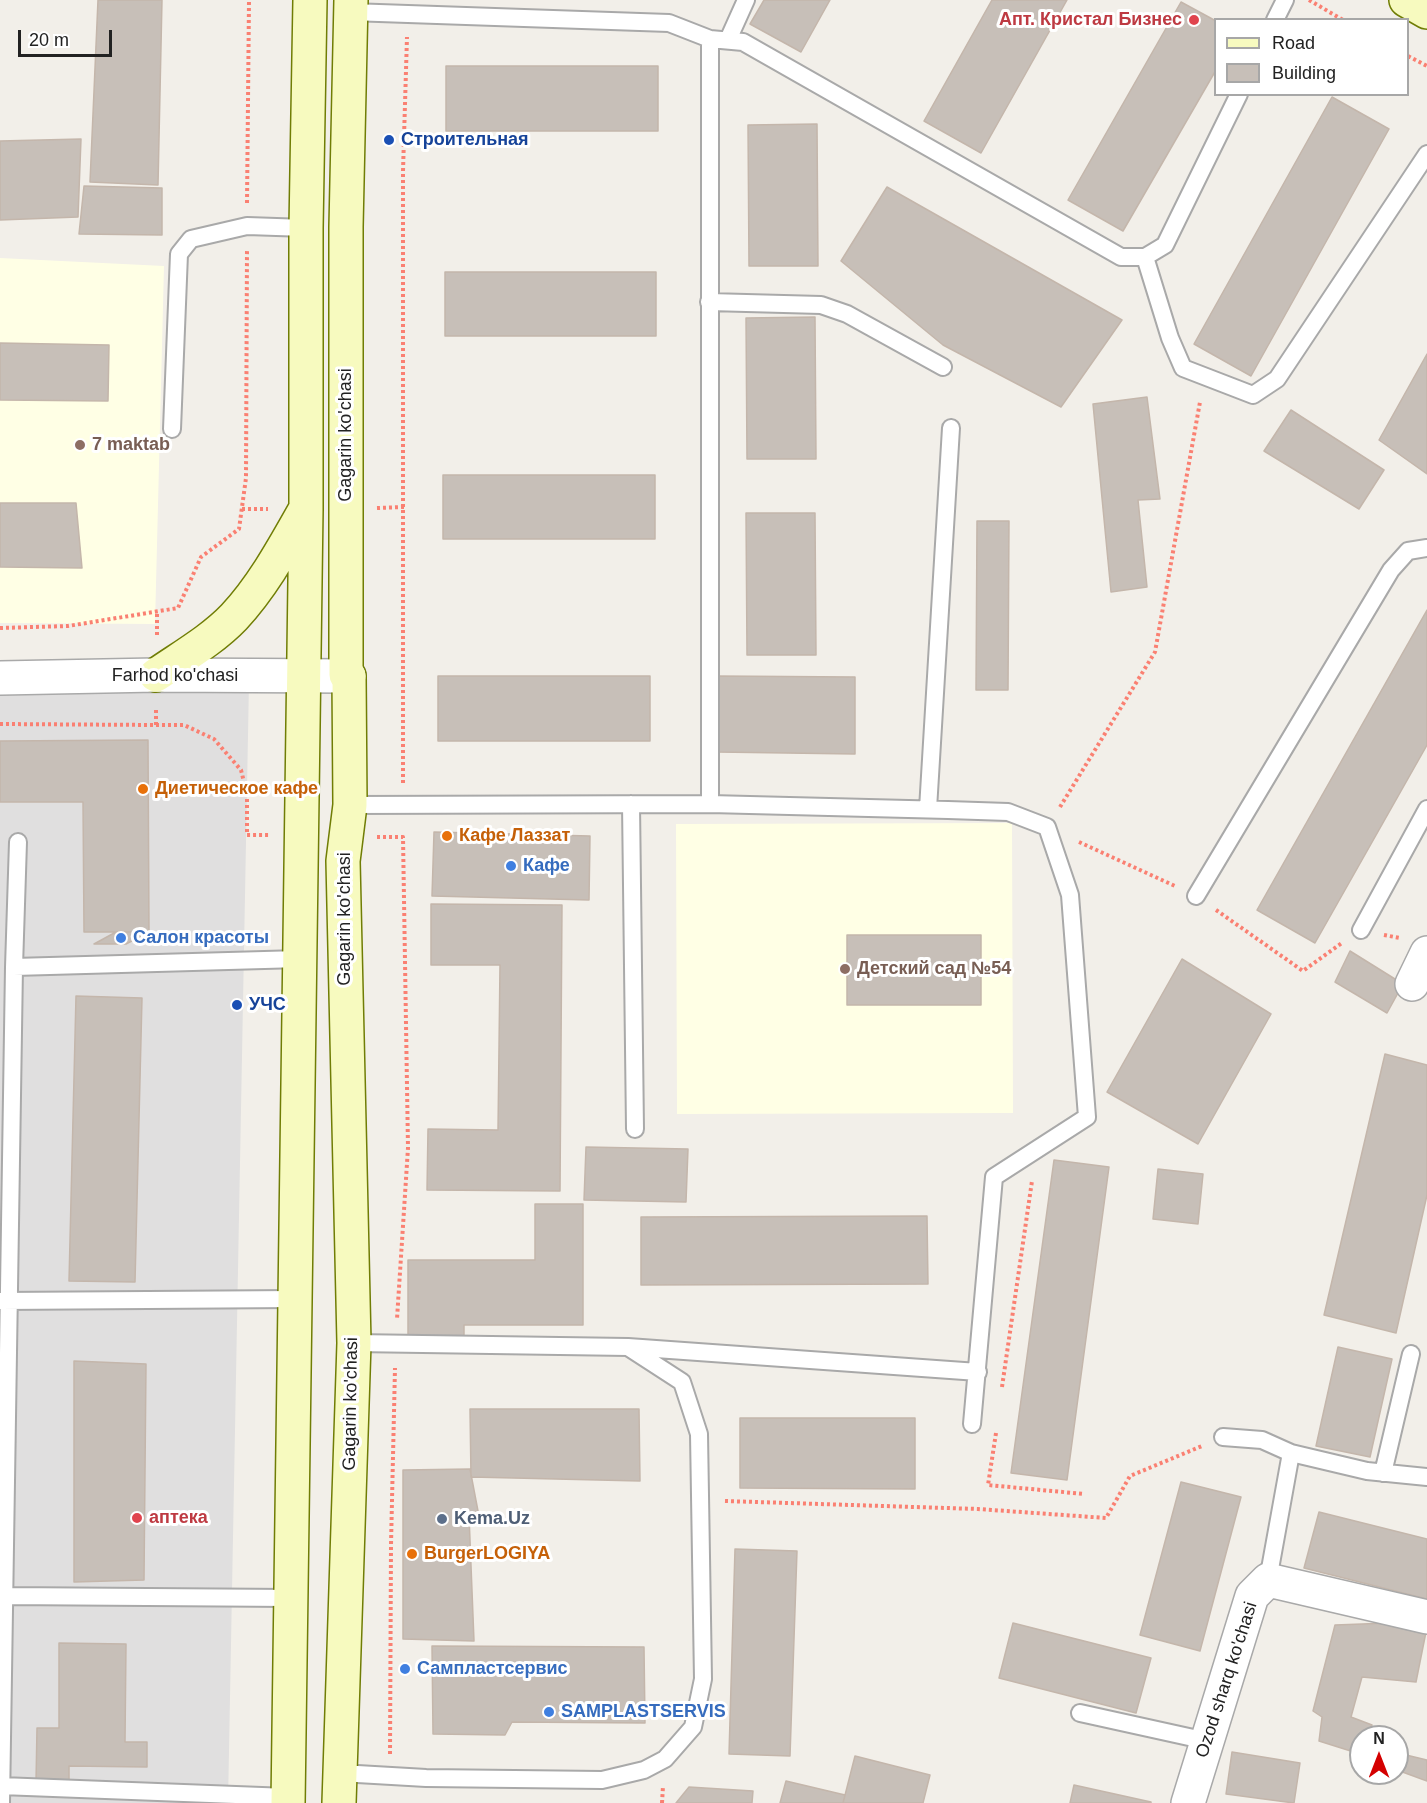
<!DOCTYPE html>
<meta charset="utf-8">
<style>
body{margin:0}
#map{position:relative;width:1427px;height:1803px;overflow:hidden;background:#f2efe9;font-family:Arial,sans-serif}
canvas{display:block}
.legend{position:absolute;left:1214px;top:18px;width:195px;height:78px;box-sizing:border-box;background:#fff;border:2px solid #a7a7a7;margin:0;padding:8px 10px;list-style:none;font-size:18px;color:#222}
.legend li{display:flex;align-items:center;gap:12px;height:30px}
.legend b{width:30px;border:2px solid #a7a7a7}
.north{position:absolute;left:1349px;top:1725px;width:60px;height:60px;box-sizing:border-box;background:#fff;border:2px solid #a7a7a7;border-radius:50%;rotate:0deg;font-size:16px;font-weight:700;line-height:24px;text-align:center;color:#222}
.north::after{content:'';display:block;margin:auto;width:21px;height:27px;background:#d40000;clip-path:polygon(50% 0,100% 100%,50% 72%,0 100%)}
.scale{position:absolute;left:18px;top:30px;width:94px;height:27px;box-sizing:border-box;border:3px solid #222;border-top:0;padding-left:8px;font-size:18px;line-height:21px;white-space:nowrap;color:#222;-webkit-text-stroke:4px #fff;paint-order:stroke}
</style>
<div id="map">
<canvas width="1427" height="1803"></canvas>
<ul class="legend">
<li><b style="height:8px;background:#f7fabf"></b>Road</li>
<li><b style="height:16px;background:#c7bfb8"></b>Building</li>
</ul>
<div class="north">N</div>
<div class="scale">20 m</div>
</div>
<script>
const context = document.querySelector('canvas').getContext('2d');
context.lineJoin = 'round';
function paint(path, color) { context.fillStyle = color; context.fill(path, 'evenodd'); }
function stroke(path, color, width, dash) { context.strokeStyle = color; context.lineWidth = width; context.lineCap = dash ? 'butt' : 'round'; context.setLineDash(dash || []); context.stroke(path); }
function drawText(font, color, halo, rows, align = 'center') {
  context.font = font + ' Arial,sans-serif'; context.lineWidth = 6; context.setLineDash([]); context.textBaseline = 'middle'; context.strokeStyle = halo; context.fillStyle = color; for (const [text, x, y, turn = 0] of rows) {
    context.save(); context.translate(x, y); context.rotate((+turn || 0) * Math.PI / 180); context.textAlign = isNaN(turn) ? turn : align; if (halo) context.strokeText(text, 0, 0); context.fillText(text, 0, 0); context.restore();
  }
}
paint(new Path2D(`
 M249,681l-21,1122h-228v-1116z`), '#e0dfdf');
paint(new Path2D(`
 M0,258l164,8 -9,358 -155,-1z
 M1012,823l1,290 -336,1 -1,-290z`), '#ffffe5');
const building = new Path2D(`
 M98,0h64l-4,185 -68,-3z
 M764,0h66l-29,52 -51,-28z
 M992,0h75l-86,153 -57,-32z
 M1181,2l35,19v49l-93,161 -55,-31z
 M446,66h212v65h-212z
 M1332,97l57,32 -138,247 -57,-32z
 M817,124l1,142h-69l-1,-141z
 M81,139l-3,78 -78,3v-79z
 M84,186l78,2v47l-83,-1z
 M887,187l235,133 -61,87 -118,-62 -102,-84z
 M445,272h211v64h-211z
 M815,317l1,142h-69l-1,-141z
 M0,343l109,2 -1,56 -108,-1z
 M1427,354v120l-48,-34z
 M1147,397l13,102 -22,1 9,87 -36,5 -18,-188z
 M1291,410l93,60 -25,39 -95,-58z
 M443,475h212v64h-212z
 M0,503h76l6,65 -82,-1z
 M746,513h69l1,142h-69z
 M977,521h32l-1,169h-32z
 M1427,610v135l-112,198 -58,-33z
 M438,676h212v65h-212z
 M717,676l138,1v77l-138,-2z
 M148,740l1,192h-65l-1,-130h-83v-61z
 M434,832l156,4 -1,64 -157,-4z
 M431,904l131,1 -2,286 -133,-1 1,-61 70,1 2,-165h-69z
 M116,932h33l-23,12h-32z
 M847,935h134v70h-134z
 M1350,951l53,33 -16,29 -52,-31z
 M1182,959l89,55 -73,130 -91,-52z
 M76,996l66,2 -7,284 -66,-1z
 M1385,1054l42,11v130l-31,138 -72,-18z
 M586,1147l102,2 -2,53 -102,-2z
 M1054,1160l55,7 -42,313 -56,-7z
 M1158,1169l45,5 -5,50 -45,-5z
 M535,1204h48v121h-119v15h-56v-80h127z
 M927,1216l1,68 -287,1v-68z
 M1338,1347l54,12 -22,98 -54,-11z
 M74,1361l72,3 -2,216 -70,2z
 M470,1409h169l1,72 -169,-4z
 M740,1418h175v71l-175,-1z
 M470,1469l8,42 -9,4 5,126 -71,-2v-169z
 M1181,1482l60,15 -41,154 -60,-16z
 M1319,1512l108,27v60l-123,-31z
 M735,1549l62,2 -7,205 -61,-2z
 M1013,1623l138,35 -15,55 -137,-35z
 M1389,1623l37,9 -10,50 -54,-5 -11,40 21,8 -7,12h-4v8l-4,8 -38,-12 3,-24 -9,-6 22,-86z
 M59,1643l67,1 -1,98h22v25l-78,-1v16h-33l1,-54h22z
 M432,1646l212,1 1,76 -133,-1 -7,13 -72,-1z
 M1232,1752l68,11 -6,40 -68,-9z
 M1402,1754l25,6v21l-30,-11z
 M855,1756l75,19 -7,28h-80z
 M786,1781l59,14 -2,8h-63z
 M1074,1785l77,17v1h-81z
 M689,1787l64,4 -1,12h-76z`);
paint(building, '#c7bfb8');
stroke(building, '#c4b6ab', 1.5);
const service = new Path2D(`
 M350,12l319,11 41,16
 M1275,20l10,-20
 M728,40l18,-40
 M1145,257l25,81 13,30 70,27 24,-16 150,-225
 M709,302l112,3 26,9 96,53
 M172,429l7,-175 12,-15 56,-13 59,2
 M631,804l4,325
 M710,804v-765l33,3 378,215h24l20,-12 74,-151
 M350,805l360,-1 238,6 60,2 39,15 23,68 17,222 -93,60 -22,247
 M928,809l23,-381
 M1196,896l195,-326 17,-19 19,-3
 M1361,930l66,-121
 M14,967l4,-125
 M1,1301l294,-2
 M354,1343l274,4 350,25
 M1223,1437l39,3 29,13 76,18 60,6
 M1383,1473l28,-119
 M1268,1580l23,-127
 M4,1596l287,2
 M1080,1713l127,28
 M340,1773l86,5 176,2 42,-10 21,-11 28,-32 10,-48 -4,-245 -17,-52 -54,-35
 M1,1786l287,11
 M1,1803l13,-836 286,-8`);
const minor = new Path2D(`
 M1412,984l15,-31
 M1188,1803l64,-207 16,-16 159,37`);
const tertiary = new Path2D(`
 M0,678l156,-3 193,1`);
const secondary = new Path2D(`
 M1406,0l21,12
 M156,675c26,-18 56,-35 78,-58 29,-31 50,-70 71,-107
 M288,1803l18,-1294v-281l4,-228
 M339,1803l15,-460 -11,-482 7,-56 -1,-129 -3,-1v-448l5,-227`);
stroke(service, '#a9a9a9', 20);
stroke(minor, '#a9a9a9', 36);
stroke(tertiary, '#a9a9a9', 36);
stroke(secondary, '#707d05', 36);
stroke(new Path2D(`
 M1309,0l34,20
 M1408,56l19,10
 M247,203l2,-203
 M377,508l27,-1
 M242,509h26
 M0,628l68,-2 110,-18 23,-51 38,-28 7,-51 1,-228
 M157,635v-24
 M0,724l156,1v-17
 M156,725h28l30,14 27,31 6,24v41h23
 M403,783v-612l4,-134
 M1060,807l95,-155 45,-250
 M377,837h26l5,311 -11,171
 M1079,842l96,44
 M1216,910l87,61 39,-28
 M1384,935l16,3
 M1002,1387l30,-206
 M996,1433l-8,52 96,9
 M725,1501l253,8 128,9 24,-42 72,-30
 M390,1754l1,-209 4,-177
 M662,1803l1,-17`), '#fa8072', 4, [3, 3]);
stroke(service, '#fff', 16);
stroke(minor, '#fff', 33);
stroke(tertiary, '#fff', 33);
stroke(secondary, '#f7fabf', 33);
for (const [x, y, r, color] of [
 [1194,20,6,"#e0444e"],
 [389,140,6,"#1a4fb4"],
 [80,445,6,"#8d6e63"],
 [143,789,6,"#e8710a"],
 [447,836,6,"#e8710a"],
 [511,866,6,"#3f7fe0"],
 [121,938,6,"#3f7fe0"],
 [845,969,6,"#8d6e63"],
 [237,1005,6,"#1a4fb4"],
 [137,1518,6,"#e0444e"],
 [442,1519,6,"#5c6f8a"],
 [412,1554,6,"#e8710a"],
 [405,1669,6,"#3f7fe0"],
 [549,1712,6,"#3f7fe0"]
]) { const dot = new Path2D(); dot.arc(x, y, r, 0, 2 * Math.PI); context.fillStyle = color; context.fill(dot); stroke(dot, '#fff', 2); }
drawText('bold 18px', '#be3a42', '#fff', [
 ["Апт. Кристал Бизнес",1182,20],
 ["аптека",149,1518,"left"]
], 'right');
drawText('bold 18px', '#164399', '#fff', [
 ["Строительная",401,140],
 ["УЧС",249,1005]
], 'left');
drawText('18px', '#222', '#fff', [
 ["Gagarin ko'chasi",346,435,-90],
 ["Farhod ko'chasi",175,676],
 ["Gagarin ko'chasi",345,919,-90],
 ["Gagarin ko'chasi",351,1404,-89],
 ["Ozod sharq ko'chasi",1227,1680,-72]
]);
drawText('bold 18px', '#785e54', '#fff', [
 ["7 maktab",92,445],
 ["Детский сад №54",857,969]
], 'left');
drawText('bold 18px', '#c56008', '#fff', [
 ["Диетическое кафе",155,789],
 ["Кафе Лаззат",459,836],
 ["BurgerLOGIYA",424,1554]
], 'left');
drawText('bold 18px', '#366cbe', '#fff', [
 ["Кафе",523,866],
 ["Салон красоты",133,938],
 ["Сампластсервис",417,1669],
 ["SAMPLASTSERVIS",561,1712]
], 'left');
drawText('bold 18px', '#4e5e75', '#fff', [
 ["Kema.Uz",454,1519]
], 'left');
</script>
